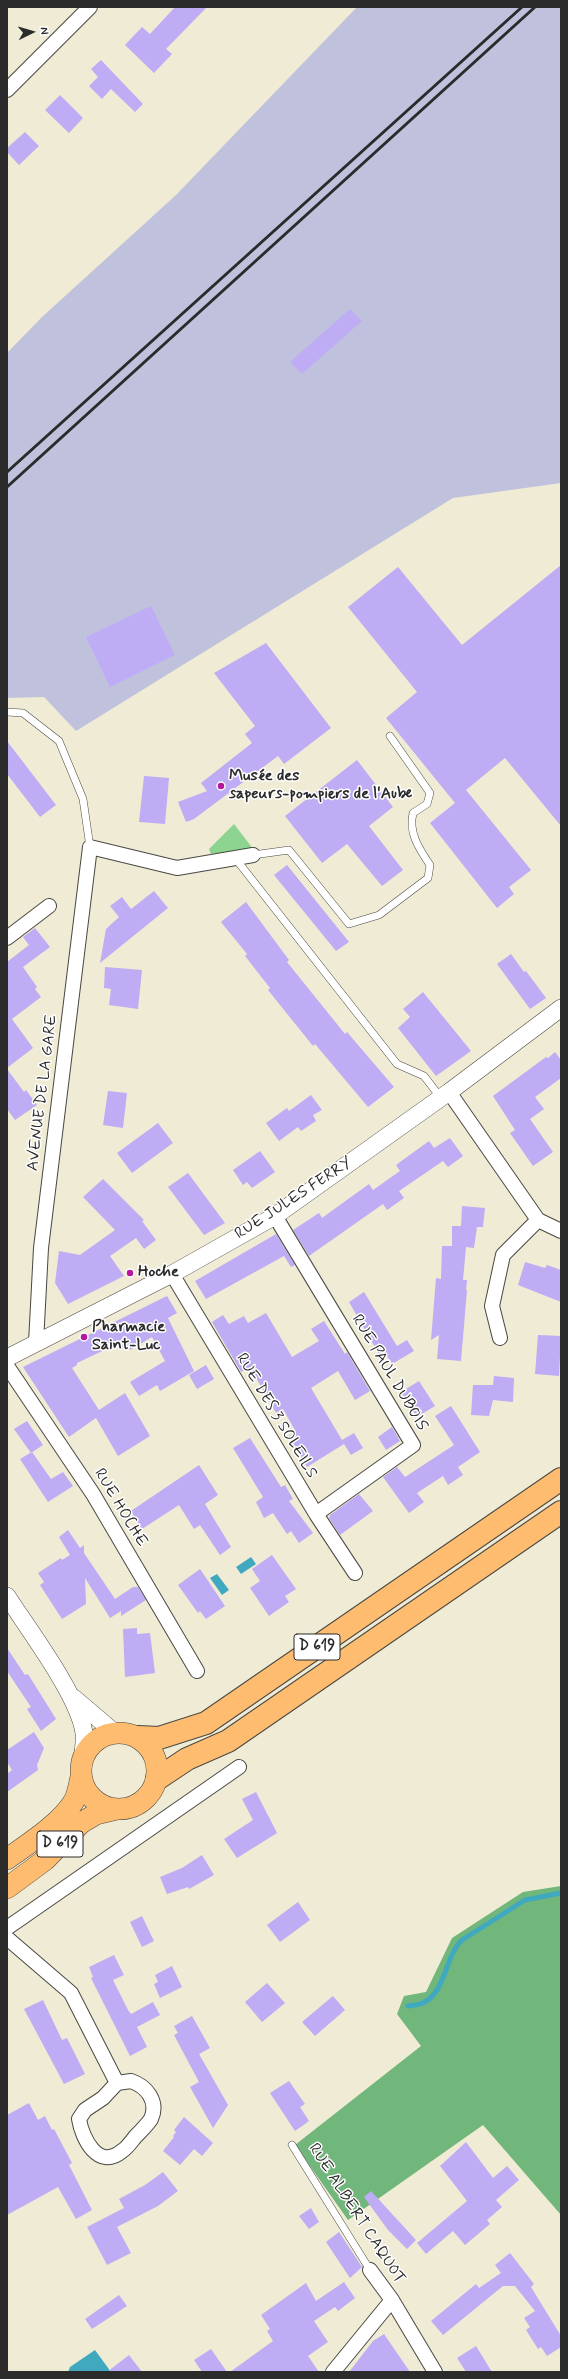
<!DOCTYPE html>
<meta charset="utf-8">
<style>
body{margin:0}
#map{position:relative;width:568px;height:2379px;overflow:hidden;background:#f0ebd4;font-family:Mynerve,sans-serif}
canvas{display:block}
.frame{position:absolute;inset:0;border:8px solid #2b2b2b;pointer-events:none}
.north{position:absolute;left:12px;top:12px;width:40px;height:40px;-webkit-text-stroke:3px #fff;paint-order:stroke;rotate:85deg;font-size:11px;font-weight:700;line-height:16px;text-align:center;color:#2b2b2b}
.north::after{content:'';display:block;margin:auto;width:14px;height:18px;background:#2b2b2b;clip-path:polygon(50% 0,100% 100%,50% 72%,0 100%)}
</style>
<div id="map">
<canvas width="568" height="2379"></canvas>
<div class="frame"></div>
<div class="north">N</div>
</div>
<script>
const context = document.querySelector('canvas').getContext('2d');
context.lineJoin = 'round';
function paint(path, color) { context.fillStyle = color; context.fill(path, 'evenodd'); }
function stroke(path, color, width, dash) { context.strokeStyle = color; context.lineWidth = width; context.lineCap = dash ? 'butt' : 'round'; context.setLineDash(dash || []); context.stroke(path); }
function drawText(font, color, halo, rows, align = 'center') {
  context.font = font + ' Mynerve,sans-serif'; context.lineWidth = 3; context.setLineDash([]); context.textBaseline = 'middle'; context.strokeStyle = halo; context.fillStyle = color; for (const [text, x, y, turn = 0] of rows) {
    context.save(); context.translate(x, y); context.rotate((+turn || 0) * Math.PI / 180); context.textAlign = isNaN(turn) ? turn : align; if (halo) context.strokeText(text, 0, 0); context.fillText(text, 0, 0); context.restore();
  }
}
paint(new Path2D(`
 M357,7h204v476l-108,15 -377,233 -32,-34 -37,1v-345l35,-36 134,-122z`), '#c0c2dd');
paint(new Path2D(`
 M234,824l20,26 -43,4 -2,-5z`), '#8cd490');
paint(new Path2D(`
 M561,1886v329l-78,-90 -135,95 -53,-75 126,-99 -24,-32 7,-18 22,-4 26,-54 71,-46z`), '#71b67a');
paint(new Path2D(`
 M251,1557l5,7 -15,10 -5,-7z
 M217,1574l12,16 -7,5 -12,-17z
 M95,2350l16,22h-43l2,-5z`), '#40a9c0');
stroke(new Path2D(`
 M408,2006c4,-1 11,-1 15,-3 23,-11 22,-47 39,-63l63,-40 36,-7`), '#40a9c0', 5);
paint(new Path2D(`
 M175,7h32l-41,42 6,5 -18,19 -29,-28 17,-18 8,7z
 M101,60l42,44 -8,8 -24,-23 -9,10 -13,-13 9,-9 -7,-8z
 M60,95l23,23 -14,15 -24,-23z
 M25,132l14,14 -20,19 -12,-13v-4z
 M350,309l12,12 -60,53 -12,-12z
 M561,565v261l-56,-68 -39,32 65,80 -22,17 5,7 -17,14 -67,-85 25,-20 -69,-85 31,-26 -69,-85 50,-40 64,78z
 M151,606l24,49 -65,32 -24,-50z
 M266,643l65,85 -47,36 -6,-8 -84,63 -8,3 -8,-20 29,-11 -6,-8 51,-40 -7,-9 10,-8 -41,-53z
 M7,741l49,64 -16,12 -33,-43z
 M357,760l36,47 -24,19 34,44 -21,16 -35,-42 -25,19 -37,-47z
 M144,776l25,2 -4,46 -26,-2z
 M287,865l62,77 -13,9 -62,-76z
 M154,891l14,17 -68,55 6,-34 13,-12 -9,-11 12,-9 9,12z
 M246,902l43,58 -2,2 58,72 2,-2 47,55 -26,20 -53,-63 -2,2 -45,-56 2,-2 -25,-32 2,-2 -26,-32z
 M35,928l15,19 -27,20 14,20 -2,2 6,8 -29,22 21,29 -26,20v-106l22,-17 -6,-8z
 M511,954l13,18 2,-1 20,27 -16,11 -33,-45z
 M105,967l37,3 -4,39 -29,-4 2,-16 -7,-1z
 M423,992l48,59 -35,25 -38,-48 12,-11 -7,-8z
 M555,1052l6,8v18l-26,19 9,12 -14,10 23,33 -20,14 -23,-33 5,-3 -22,-34 53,-39 2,1z
 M7,1069l17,23 2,-2 11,15 -22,15 -8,-11z
 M108,1091l19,2 -4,35 -20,-3z
 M311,1095l11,15 -9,5 3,6 -15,10 -3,-4 -19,14 -13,-18 21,-15 2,3z
 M158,1123l15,20 -41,30 -15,-20z
 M450,1138l13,18 -15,11 -5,-6 -44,30 5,7 -17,12 -4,-6 -74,52 -16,-26 26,-17 3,5 47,-34 4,6 27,-19 -4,-6 33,-24 5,7z
 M260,1151l15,21 -23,16 -5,-6 -4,3 -10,-15z
 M188,1173l37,50 -21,12 -36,-48z
 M103,1179l41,41 -2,1 14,19 -12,9 -8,-11 -26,18 14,20 -56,28 -13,-21 4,-32 21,4 35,-25 -32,-33z
 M462,1206l23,2 -2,19h-6l-3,21 -8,-1 -3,33h4l-1,10h1l-6,71 -24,-2 2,-24 -8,5 5,-62 5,1 1,-33h10v-20h9z
 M276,1234l19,31 -4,2 -7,-11 -78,43 -11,-18z
 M525,1262l20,6 2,-3 14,5v32l-43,-17z
 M364,1292l33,54 10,-6 7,11 -22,13 -5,-8h-7l-31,-54z
 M167,1296l10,17 -9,5 26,53 -34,20 -3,-6 -18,11 -9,-14 35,-21 -13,-24 -22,13 -3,-4 -7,3 -3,-5 -40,19v2l-5,3 27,42 26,-17 25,43 -32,20 -22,-38 -27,19 -46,-70z
 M266,1313l26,44 27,-16 -8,-12 13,-8 21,33 2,-2 23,39 -15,9 -17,-29 -27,17 31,52 12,-7 9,15 -12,7 -7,-11 -37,23 -18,-31 7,-4 -13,-23 -7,4 -26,-46 -9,5 -29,-50 11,-7 6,9 15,-8 4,7z
 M538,1335l23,1 -2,40 -24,-2z
 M206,1365l8,14 -17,10 -8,-14z
 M494,1376l20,2 -1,24 -20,-2 -4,16 -18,-1 2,-30h20z
 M419,1381l16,25 -18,11 -16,-25z
 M451,1406l29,46 -22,15 5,8 -15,10 -5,-9 -26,17 7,9 -15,11 -26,-36 14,-10 8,10 49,-32 -19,-29z
 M27,1421l16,24 -12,8 -17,-24z
 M392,1427l8,14 -14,9 -8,-13z
 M250,1438l31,49 4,-2 8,14 -4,2 24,32 -14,10 -8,-12 -4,3 -14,-21 -9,5 -8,-16 7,-5 -30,-49z
 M32,1452l19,27 12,-7 10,14 -25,16 -28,-43z
 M199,1465l19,30 -13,9 26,43 -11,8 -20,-30 -6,4 -15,-24 -37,24 -11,-18z
 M359,1494l14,17 -33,24 -11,-17 1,-3z
 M68,1530l12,18 4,-3v8l31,46 18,-12h5l8,13 -25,16v-5l-11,7 -25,-40 1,26 -24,15 -22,-34 4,-3 -6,-9 23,-15 1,2 8,-5 -11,-18z
 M272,1555l24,34 -11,7 4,6 -20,14 -19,-28 10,-7 -8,-12z
 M200,1569l25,37 -19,13 -6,-8 -2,2 -20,-28z
 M137,1628v6l13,-1 5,40 -30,4 -2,-48z
 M7,1648l18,27 3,-1 28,45 -15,12 -14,-22 4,-2 -24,-36z
 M34,1732l10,16 -7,17 1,5 -31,22v-18l5,-4 -5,-8v-12z
 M256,1792l21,41 -40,25 -13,-19 29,-19 -11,-21z
 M202,1855l12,20 -25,14 -1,-2 -21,7 -7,-17 22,-9z
 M298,1902l12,18 -30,22 -13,-17z
 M142,1916l12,25 -12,6 -12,-25z
 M114,1955l10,20 -11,5 15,30 3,4 22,-12 7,13 -23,12 10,20 -17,9 -39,-78 2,-1 -4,-10z
 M172,1966l10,21 -22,11 -6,-14 4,-2 -3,-7z
 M267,1983l18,20 -23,19 -17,-20z
 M333,1996l12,14 -30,26 -13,-14z
 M43,2000l19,40 5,-2 18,36 -21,10 -40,-75z
 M192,2016l18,32 -11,6 29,51 -15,23 -23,-41 9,-5 -25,-47 4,-2 -4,-7z
 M289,2081l16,23 -5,3 9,14 -14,10 -25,-38z
 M29,2103l9,17 7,-4 7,14 2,-1 18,34 -3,2 23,45 -16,9 -18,-32 -51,28v-100z
 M184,2117l29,26 -11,13 -8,-7 -14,16 -17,-14 11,-14 -1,-1 3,-4 -2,-2z
 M466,2142l27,36 14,-12 12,14 -23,20 6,7 -15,13 3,4 -25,21 -12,-14 -27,23 -9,-11 50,-42 -27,-35z
 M163,2172l15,19 -20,15 -41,21 14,26 -24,12 -20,-38 37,-19 -5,-9 26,-14z
 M371,2191l45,49 -9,9 -19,-19 -24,-33z
 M311,2208l8,14 -10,7 -10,-13z
 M339,2232l23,35 -12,11 -24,-36z
 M510,2253l24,31 -3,3 30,49v11l-14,9 -6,-9 -3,2 -12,-19 4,-3 -6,-9 11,-7 -20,-25h-12l-60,49 -12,-14 45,-37 3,4 22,-15 -6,-8z
 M344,2282l11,16 -17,13 -3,-4 -21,14 14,21 -20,14 11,16h-89l43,-31 -6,-10 3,-2 -9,-14 45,-32 10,18z
 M119,2295l8,11 -35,23 -7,-10z
 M384,2334l26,38h-61l24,-31z
 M476,2346l16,26h-26l-9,-14z
 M211,2349l16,23h-25l-8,-12z
 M129,2355l13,17h-35z`), '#beacf4');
const service = new Path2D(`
 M7,712l16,1 36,28 24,58 7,48
 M253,855l36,-5 60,74 30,-9 49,-37 2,-13c-10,-15 -22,-32 -17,-52l14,-9 3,-11 -40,-57
 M235,858l162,206 27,12 17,22
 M292,2145l78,125`);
const minor = new Path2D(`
 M7,90l83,-83
 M7,938l42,-32
 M449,1092l89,128 23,11
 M275,1216l138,229 -97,69
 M172,1274l144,240 39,59
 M500,1338l-8,-32 11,-51 35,-35
 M36,1343l5,-95 49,-401 87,21 76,-13
 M7,1366l86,128 104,177
 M7,1928l232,-161
 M7,1938l64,55 46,90
 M131,2081c15,5 28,20 20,38 -4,6 -11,13 -16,18 -4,5 -8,11 -13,14 -24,20 -40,-13 -43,-32l6,-9 18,-12 14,-15z
 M370,2270l22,30 43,72
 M333,2372l59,-72`);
const tertiary = new Path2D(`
 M7,1358l165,-84 103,-58 174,-124 112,-84
 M7,1596c21,33 72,100 77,137 1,7 -1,16 -1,24
 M74,1698l41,35`);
const primary = new Path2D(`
 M81 1771a38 38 0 1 1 76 0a38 38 0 1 1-76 0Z
 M7,1859c21,-15 54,-36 67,-58 4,-7 5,-16 7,-24
 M7,1888l38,-28 36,-37 15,-9 21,-5`);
const trunk = new Path2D(`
 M138,1737l21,1 47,-15 355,-244
 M157,1779l30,-20 41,-18 333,-229`);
stroke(service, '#494844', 8);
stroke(minor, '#494844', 16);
stroke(tertiary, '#494844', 18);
stroke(primary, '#494844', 22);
stroke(trunk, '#494844', 24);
stroke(service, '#fff', 7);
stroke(minor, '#fff', 14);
stroke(tertiary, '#fff', 17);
stroke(primary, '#fdbc6f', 21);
stroke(trunk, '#fdbc6f', 22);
stroke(new Path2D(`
 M7,472l515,-465
 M7,487l528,-480`), '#2b2b2b', 3);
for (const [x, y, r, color] of [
 [221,786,4,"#b5179e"],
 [130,1273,4,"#b5179e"],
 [84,1337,4,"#b5179e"]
]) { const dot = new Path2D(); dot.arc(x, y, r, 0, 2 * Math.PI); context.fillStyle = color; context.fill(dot); stroke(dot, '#fff', 1.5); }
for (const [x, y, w] of [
 [317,1647,46],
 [60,1844,46]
]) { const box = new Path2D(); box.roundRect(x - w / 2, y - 13, w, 26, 3); context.fillStyle = '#fff'; context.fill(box); stroke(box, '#2b2b2b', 1); }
drawText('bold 15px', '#2b2b2b', null, [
 ["D 619",317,1647],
 ["D 619",60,1844]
]);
drawText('bold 16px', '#2b2b2b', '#fff', [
 ["Musée des",229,777],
 ["sapeurs-pompiers de l'Aube",229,795],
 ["Hoche",138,1273],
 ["Pharmacie",92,1328],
 ["Saint-Luc",92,1346]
], 'left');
drawText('16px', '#2b2b2b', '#fff', [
 ["AVENUE DE LA GARE",43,1093,-83],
 ["RUE JULES FERRY",294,1199,-33],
 ["RUE PAUL DUBOIS",389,1373,59],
 ["RUE DES 3 SOLEILS",276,1416,59],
 ["RUE HOCHE",120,1508,59],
 ["RUE ALBERT CAQUOT",356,2214,57]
]);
</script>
